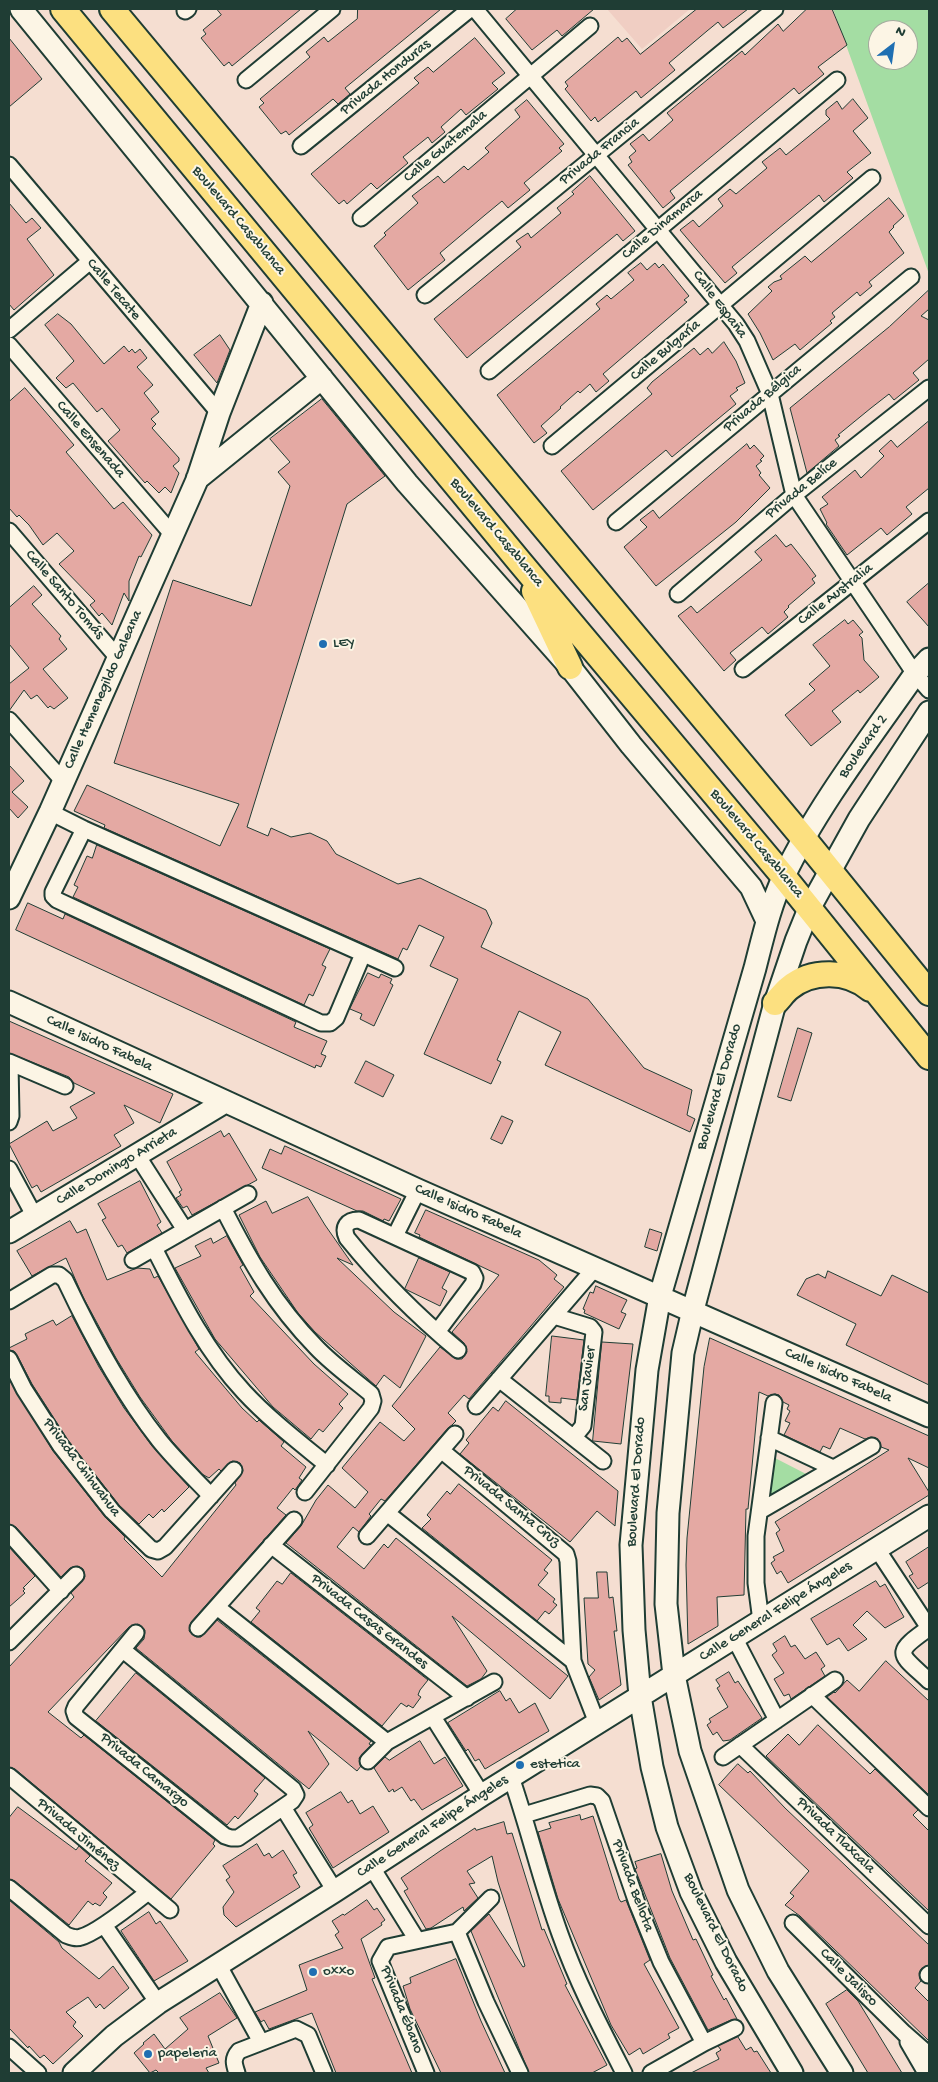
<!DOCTYPE html>
<meta charset="utf-8">
<style>
body{margin:0}
#map{position:relative;width:938px;height:2082px;overflow:hidden;background:#f5ded1;font-family:"Gochi Hand",sans-serif}
canvas{display:block}
.frame{position:absolute;inset:0;border:10px solid #1f3d34;pointer-events:none}
.north{position:absolute;left:868px;top:20px;width:50px;height:50px;box-sizing:border-box;background:#fcf5e5;border:1px solid #a4ab9e;border-radius:50%;rotate:30deg;font-size:14px;font-weight:700;line-height:20px;text-align:center;color:#1f3d34}
.north::after{content:'';display:block;margin:auto;width:18px;height:22px;background:#1f6fb2;clip-path:polygon(50% 0,100% 100%,50% 72%,0 100%)}
</style>
<div id="map">
<canvas width="938" height="2082"></canvas>
<div class="frame"></div>
<div class="north">N</div>
</div>
<script>
const context = document.querySelector('canvas').getContext('2d');
context.lineJoin = 'round';
function paint(path, color) { context.fillStyle = color; context.fill(path, 'evenodd'); }
function stroke(path, color, width, dash) { context.strokeStyle = color; context.lineWidth = width; context.lineCap = dash ? 'butt' : 'round'; context.setLineDash(dash || []); context.stroke(path); }
function drawText(font, color, halo, rows, align = 'center') {
  context.font = font + ' "Gochi Hand",sans-serif'; context.lineWidth = 4; context.setLineDash([]); context.textBaseline = 'middle'; context.strokeStyle = halo; context.fillStyle = color; for (const [text, x, y, turn = 0] of rows) {
    context.save(); context.translate(x, y); context.rotate((+turn || 0) * Math.PI / 180); context.textAlign = isNaN(turn) ? turn : align; if (halo) context.strokeText(text, 0, 0); context.fillText(text, 0, 0); context.restore();
  }
}
paint(new Path2D(`
 M607,9h83l-48,40z`), '#f0cec3');
paint(new Path2D(`
 M833,9h96v265zM878,30h30v30h-30z
 M775,1458l35,18 -42,22z`), '#a4dda3');
const building = new Path2D(`
 M217,9h84l-69,57 -3,-4 -5,4 -23,-28 5,-4 -3,-4 18,-15z
 M358,9h83l-96,79 5,6 -12,10 -5,-5 -44,36 -3,-4 -5,3 -22,-27 5,-4 -4,-4 50,-42 -4,-5 18,-15 4,5 29,-23z
 M517,9h77l-32,27 -5,-6 -25,20 -26,-31z
 M697,9h51l-25,19 -5,-6 -11,9 -38,32 6,7 -34,28 -5,-7 -38,31 -3,-5 -4,4 -26,-32 3,-3 -3,-4 53,-45 4,5 5,-4 13,16z
 M807,9h25l15,36 -29,22 6,7 -25,20 -5,-6 -124,103 5,7 -12,10 -35,-43 4,-3 -3,-5 7,-6 -6,-7 13,-10 6,7 24,-21 -6,-7 75,-62 3,4 33,-31 5,7z
 M9,38l33,41 -33,28z
 M475,38l30,35 -13,10 6,6 -32,26 -5,-6 -20,18 4,5 -13,11 -4,-6 -25,20 5,6 -31,26 -6,-6 -24,21 -3,-4 -5,4 -28,-30 108,-91 -5,-5 14,-11 5,5z
 M853,99l15,19 -15,13 18,22 -24,19 6,6 -29,24 -5,-7 -23,19 -64,53 5,6 -12,10 -45,-53 13,-10 6,7 24,-21 -5,-7 12,-10 6,5 31,-26 -5,-6 18,-14 6,7 44,-36 -4,-4v-5l11,-9 5,8z
 M527,100l37,44 -5,4 3,3 -38,32 6,7 -22,18 -6,-7 -17,14 -45,38 5,7 -37,30 -34,-44 12,-11 -2,-2 34,-30 -6,-7 26,-20 6,7 20,-17 4,4 21,-18 -4,-4 35,-31 -5,-7z
 M590,176l45,55 -12,10 -6,-7 -150,124 -33,-39 87,-72 -5,-6 12,-8 3,5 30,-25 -4,-5 17,-14 -2,-2z
 M889,198l15,18 -11,10 1,1 -5,5 15,21 -35,29 3,4 -12,10 -3,-4 -25,21 3,4 -5,4 2,2 -32,27 -5,-6 -22,16 -13,-27 -12,-19 24,-23 -4,-4 6,-5 8,-3 -2,-3 25,-20 6,6z
 M9,203l17,20 6,-5 9,10 -14,11 27,36 -40,35 -5,-6z
 M641,263l6,7 8,-7 4,5 4,-4 26,32 -5,4 3,2 -84,72 6,7 -13,11 -6,-8 -10,9 -2,-2 -18,16 1,1 -20,18 6,7 -13,10 -37,-48 103,-86 -4,-5 11,-9 4,4 23,-19 -6,-7z
 M929,290v19l-8,7 8,4v39l-16,14 6,7 -25,20 -5,-6 -18,14 -33,27 2,1 -5,4 4,6 -32,27 -17,-65 99,-81z
 M58,314l13,10 33,40 20,-18 5,6 3,-3 3,4 5,-4 7,9 -10,9 16,18 -9,8 15,19 -8,7 5,5 -4,4 27,30v3l-6,5 6,7 -8,20 -6,-6 -6,6 -12,-12 -2,2 -37,-42 12,-11 -18,-22 -5,4 -24,-29 -7,5 -10,-10 18,-17 -29,-36z
 M220,335l10,15 -13,33 -23,-28z
 M724,342l12,19 9,22 -9,5 2,2 -8,6 6,8 -64,53 -6,-7 -73,60 -32,-39 91,-77 -5,-6 5,-6 42,-34 6,7 8,-7 4,5z
 M25,388l49,57 -8,7 48,57 9,-7 29,33 -11,22 -2,-1 -10,25v20l-5,-8 -12,32 -10,-12 -3,3 -9,-11 5,-4 -36,-37 15,-13 -17,-18 -14,12 -14,-20 -10,-10 -2,2 -8,-9v-106z
 M322,399l63,77 -38,28 -100,323 21,9 3,-8 20,9 19,-4 17,8 9,13 62,30 22,-6 66,32 6,13 -11,24 107,52 56,69 48,22 -5,25 8,4 -5,13 -145,-67 16,-33 -42,-21 -22,49 4,2 -10,22 -67,-30 34,-75 -28,-13 14,-29 -25,-12 -12,25 -4,-2 -5,11 -294,-131 1,-3 -31,-14 13,-26 133,61 19,-42 -125,-41 59,-183 78,26 39,-120 -12,-14 12,-10 -20,-23z
 M929,421v67l-23,19 6,7 -25,21 -6,-7 -34,27 -21,-31 1,-1 -7,-14 8,-5 -6,-7 33,-27 6,8 23,-22 -5,-5 12,-11 6,7z
 M747,444l3,5 4,-4 10,11 -4,4 2,1 -6,5 5,7 -2,2 11,13 -34,34 -80,64 -32,-39 23,-20 -7,-7 13,-10 6,8z
 M776,535l10,12 5,-3 16,20 9,12 -4,3 3,4 -27,23 1,1 -5,5 4,5 -20,17 -6,-7 -32,26 6,7 -12,11 -46,-55 13,-10 6,7 65,-53 -7,-8z
 M929,583v44l-22,-25z
 M34,586l8,9 -10,9 29,32 -2,3 8,10 -24,20 25,29 -14,11 -4,-3 -2,2 -11,-13 -6,4 -7,-9 -15,21v-27l20,-16 -20,-24v-36z
 M845,620l3,4 5,-4 10,12 -4,3 3,3 2,22 15,17 -19,16 -2,-3 -26,21 9,11 -30,24 -26,-31 30,-25 -6,-6 21,-18 -17,-21z
 M9,765l15,16 -12,11 16,15 -10,11 -9,-10z
 M97,845l233,104 -8,16 4,2 -13,29 -4,-2 -5,11 -231,-108 5,-10 -4,-2 5,-11 8,-18 5,2z
 M28,903l35,16 2,-5 231,108 -2,5 33,14 -6,13 5,2 -5,11 -5,-2 -1,3 -299,-138z
 M368,973l11,5 2,-4 11,5 -2,4 3,2 -19,41 -14,-7 2,-5 -12,-5z
 M9,1021l164,73 -13,29 -36,-18 10,18 -20,12 7,11 -80,46 -4,-7 -5,3 -23,-44 38,-23 6,10 24,-13 -7,-11 25,-14 -21,-10 -5,-6 -60,-24z
 M798,1028l14,5 -21,68 -13,-4z
 M366,1061l28,14 -11,22 -28,-14z
 M502,1116l11,5 -11,23 -11,-5z
 M221,1131l3,6 5,-4 28,47 -65,35 -5,-9 -4,2 -7,-10 5,-3 -2,-3 3,-2 -15,-28z
 M285,1146l116,53 -12,22 -5,-2 -1,2 -20,-10h-6l-95,-43 8,-19 11,5z
 M140,1181l21,41 -4,3 5,8 -35,20 -5,-8 -4,2 -16,-27 4,-2 -8,-14z
 M308,1197l17,28 28,40 -16,-7 57,54 32,24 -26,52 -16,-13 -8,11 -61,-54 -17,-19 -38,-56 -21,-42 27,-14 6,12z
 M426,1210l113,50 18,15 -3,4 10,8 -95,112 -5,-4 -16,18 8,8 -4,4 -4,3 -63,73 -4,-2 -12,15 2,2 -12,16 -6,-5 -16,20 27,22 20,-25 4,4 8,-10 172,138 -18,23 -98,-83 35,55 -6,8 -14,7 -181,-143 15,-17 15,-26 12,-15 27,23 13,-16 -26,-24 38,-46 24,19 11,-12 -23,-23 48,-59 16,12h6l5,-7 -3,-9 -12,-11 47,-57 -80,-38 1,-2 -5,-2z
 M70,1221l7,12 9,-4 21,51 30,-12 13,1 4,9 4,-2 41,73 -4,3 47,56 15,14 2,-2 25,22 -3,4 25,21 -7,11 3,2 -7,10 -2,-2 -16,20 9,7 -95,107 -2,9 7,6h5l16,-17 154,121 -2,3 2,1 -12,13 2,8 -4,5 -49,-40 21,33 -20,25 -173,-141 8,-9 1,-9 -7,-6 -9,3 -81,85 33,26 3,-3 131,105 -2,4 2,2 -44,53 -156,-130 -6,-2v-100l65,-70 -3,-4 14,-16 -2,-8 -5,-3 -8,2 -9,9 -45,-50 -7,-3v-145l44,72 52,66 20,20 -1,2 38,38 74,-92 -1,-2 8,-12 -3,-8 -8,-2 -11,10 -2,-2 -10,9 -7,-4 -30,-33 -32,-44 -24,-39 -33,-61 -17,-39 -34,18 -15,-25z
 M650,1229l12,4 -5,18 -12,-4z
 M227,1236l16,29 -3,2 14,25 -4,4 64,68 34,30 -9,10 4,4 -20,24 -4,-3 -8,10 -38,-32 -58,-68 -40,-71 26,-12 -6,-10 16,-8 2,5z
 M419,1258l31,14 -8,16 5,3 -7,15 -35,-17z
 M828,1271l53,25 11,-21 37,18v92l-83,-40 10,-21 -59,-29 9,-16 12,-5 7,4z
 M596,1286l31,14 -6,12 5,2 -7,15 -35,-16 1,-3 -2,-1 7,-17 3,1z
 M72,1316l27,51 25,41 28,38 37,41 -25,25 -2,-3 -9,9 -4,-4 -10,10 -20,-19 -51,-65 -36,-56 -15,-29 -3,-4 -5,-1v-2l18,-9 -2,-5 28,-14 3,5z
 M552,1336l32,4 -7,60 -16,-2v5l-12,-1v-6h-3z
 M710,1338l219,98v32l-21,-10 21,34v3l-141,88 -7,-12 -4,3 -6,-11 4,-3 -2,-3 11,-6 -8,-18 4,-3 -5,-8 114,-72 -8,-3 -1,-5 -4,-4 -5,-1 -6,2 -25,-11 -10,21 -7,-3 -3,6 -36,-17 6,-12 -5,-2 5,-10 -3,-2 2,-4 -6,-3 -4,-7 -4,-1 -7,2 -9,-4 -11,117h-2l-2,86 -27,2 1,29 -30,18 -2,-79 1,-27 17,-171z
 M602,1342l31,2 -12,100 -28,-3z
 M506,1401l112,90 -3,35 -18,-15 -27,31 -110,-88 9,-11 -3,-3 27,-33 5,4z
 M459,1484l93,76 -8,10 4,3 -10,12 17,14 -2,3 4,3 -8,9 -4,-3 -8,10 -115,-93 9,-9 -4,-4 20,-24 3,3z
 M9,1547l26,29 -12,12 2,1 -2,2 2,2 -16,14z
 M929,1547v35l-11,7 -9,-13 4,-2 -7,-12z
 M597,1572h10l2,26 4,-1 4,34h-3l7,54 -22,15 -10,-23 6,-7 -7,-6 -4,-66h14z
 M291,1573l137,107 -8,10 -2,5 3,2 -8,11 -5,-3 -1,2 -6,-4 -19,23 -131,-104 9,-11 -4,-3 21,-27 5,3z
 M876,1581l4,6 5,-3 19,33 -19,11 -18,-17 -14,14 14,14 -19,12 -9,-13 -12,7 -16,-26z
 M785,1636l6,11 4,-2 10,14 11,-7 9,14 -4,3 4,7 -34,23 -2,-5 -5,2 -10,-17 10,-6 -12,-18 5,-4 -4,-7z
 M886,1661l43,40v94l-102,-98 7,-5 1,1 12,-13 12,11z
 M729,1672l6,11 3,-2 24,37 -32,22 -7,1 -6,-9 -4,3 -6,-10 4,-3 -2,-3 19,-12 -11,-19 3,-2 -4,-6z
 M136,1673l129,105 -11,13 4,3 -4,6 -16,19 -3,-3 -8,9 -131,-104z
 M500,1691l6,10 4,-3 9,15 16,-10 14,28 -64,38 -6,-10 -4,2 -7,-12 -2,2 -18,-28z
 M818,1725l52,49 5,-5 43,41 -5,5 16,16v80l-163,-155 22,-22 11,11z
 M420,1741l14,23 11,-7 18,29 -41,24 -8,-11 -3,2 -9,-14 -8,5 -1,-3 -4,3 -15,-24 11,-11 4,3z
 M738,1764l10,9 2,-2 35,37 144,137v20l-8,4 -2,4 2,8 -6,7 14,14v39l-129,-125 -15,-11 9,-9 -4,-3 19,-22 -90,-86z
 M341,1792l7,11 4,-3 8,14 13,-8 16,26 -56,36 -24,-40 4,-3 -7,-12z
 M18,1807l58,43 3,-4 11,10 -5,5 27,22 -9,10 4,4 -7,9 -5,-3 -2,2 -5,-4 -19,24 -54,-44 -6,-2v-61z
 M580,1815l1,5 12,-4 26,83 2,3 5,-2 24,60 -6,4 35,64 -11,6 2,4 -27,16 -3,-6 -11,7 -18,-30 -53,-126 -20,-67 13,-4 -2,-5z
 M504,1822l3,12 5,-1 30,97 2,-1 23,55 -2,1 42,80 -15,8h-63l-58,-142 18,-17 34,53 2,-1 -27,-84 -6,-26 -25,15 8,12 -6,1 9,14 -14,13 -1,-4 -32,21 -5,1 -22,-38 4,-2 -7,-11 39,-27 35,-23 1,2z
 M257,1844l7,12 5,-3 3,5 11,-8 14,23 -4,2 7,12 -64,40 -12,-12 -1,-8 11,-15 -8,-12 4,-3 -7,-11z
 M661,1854l11,37 21,49 3,-1 17,36 -2,1 13,24 2,-2 11,21 -6,1 -23,10 -38,-72 -35,-89 2,-1 -2,-6z
 M9,1900l50,42 3,6 37,31 14,-13 16,22 -25,21 -4,-5 -4,4 -8,-11 -22,15 10,10 -3,4 10,10 -30,28 -9,-9 -4,3 -11,-12 -1,2 -19,-20z
 M367,1900l7,10 3,-2 8,12 -4,3 1,2 -21,14 14,39 -3,1 40,94h-76l-24,-60 -43,16 -5,-9 -3,2 -6,-10 52,-22 -8,-25 44,-17 -8,-13 4,-3 -7,-11 11,-7 1,1z
 M149,1912l7,12 4,-3 28,40 -34,20 -33,-50z
 M456,1959l25,62 24,52h-64l-31,-64 -7,-23 8,-3 -1,-5z
 M847,1990l11,11 44,72h-34l-42,-69z
 M220,1993l17,25 -29,18 11,27 -13,5 3,5h-50l-3,-3 -6,3 -16,-20 10,-9 -1,-1 11,-9 11,15 23,-20 -8,-11z
 M738,2037l8,13 5,-3 3,5 3,-1 14,22h-80l28,-14 -3,-6 5,-3 -3,-4z`);
paint(building, '#e4a9a3');
stroke(building, '#1f3d34', 1);
const street = new Path2D(`
 M475,9l261,315 11,17 23,53 24,101 121,179 14,16
 M185,11l3,-2
 M246,80l86,-71
 M301,146l169,-137
 M9,165l210,248
 M361,218l229,-192
 M425,295l350,-286
 M9,330l80,-68
 M9,345l163,189
 M489,371l348,-291
 M552,446l320,-268
 M616,522l295,-245
 M9,531l109,127
 M678,594l116,-99 135,-107
 M743,669l186,-148
 M9,720l55,62
 M50,812l34,17 311,139
 M84,829l-31,63v4l4,4 264,123h9l6,-5 27,-64
 M9,1062l56,24
 M9,1122l2,-6 -1,-53
 M137,1155l48,75
 M9,1169l26,48
 M223,1208c27,53 51,96 93,139 16,17 37,32 55,47l2,7 -2,7 -66,84
 M395,1236l23,-46
 M154,1248c26,51 51,102 90,144 25,27 55,50 83,73
 M133,1260l115,-66
 M9,1301l43,-26h7l6,5c26,55 56,112 94,160 16,20 35,38 52,56
 M554,1316l36,11 4,5 -11,94 -9,11
 M437,1332l36,-48 2,-6 -3,-6 -113,-52c-12,0 -17,7 -12,18 34,42 69,77 111,112
 M9,1359l15,30 36,56 52,66 39,38 7,2 7,-4 69,-77
 M499,1379l104,82
 M476,1406l118,-137
 M769,1438l64,30
 M441,1450l125,104 2,7 5,100 24,62
 M760,1511l112,-65
 M387,1513l186,148
 M9,1533l52,58
 M367,1536l88,-102
 M271,1545l196,153
 M877,1549l52,79
 M217,1607l170,135
 M761,1621l-5,-38v-47l18,-133
 M198,1628l96,-108
 M929,1628c-37,26 -30,25 0,53
 M735,1639l42,81
 M9,1642l67,-67
 M123,1650l170,139 3,6 -4,6 -54,37h-7l-6,-2 -149,-119 -2,-6 2,-5 60,-73
 M812,1695l117,113
 M433,1717l49,78
 M740,1745l189,181
 M723,1757l112,-77
 M368,1761l19,-19 107,-60
 M9,1776l161,134
 M511,1777c18,52 30,105 49,157 17,48 41,94 64,139
 M284,1809l51,82
 M524,1815l66,-20 7,1 5,5 35,102 24,59 43,81
 M371,1866l46,74
 M9,1888l57,47c5,2 10,4 15,2 16,-4 52,-33 66,-44
 M793,1923l111,110 25,22
 M104,1925l54,78
 M457,1932l29,70 34,71
 M218,1964l43,78
 M928,1975l1,-1
 M908,2042l18,31
 M9,2047l29,26
 M237,2073c-3,-9 -5,-14 2,-22l57,-22 12,6 16,38
 M426,2073l-46,-112 8,-14 69,-15 34,-34
 M651,2073l53,-30 31,-15`);
const secondary = new Path2D(`
 M21,9l386,474 163,184 61,78 120,142 16,34
 M197,479l125,-101
 M9,898l41,-86 147,-332 22,-67 43,-110
 M9,1002l409,188 511,226
 M9,1232l216,-130
 M74,2073l40,-37 44,-33 177,-112 147,-96 447,-279
 M792,2073l-66,-111 -35,-70 -24,-65 -15,-60 -12,-71 -6,-66 -3,-85 16,-175 13,-74 95,-328c8,-31 15,-63 29,-92 33,-69 87,-139 131,-202l14,-15
 M842,2073l-64,-102 -40,-81 -48,-139 -16,-76 -8,-71 2,-91 15,-160 10,-43 82,-307 21,-62 13,-32 50,-90 70,-107`);
const primary = new Path2D(`
 M63,9l456,552 265,316 145,180
 M112,9l693,831 124,153
 M534,591l36,76
 M775,1003c5,-5 9,-11 14,-15 23,-19 59,-18 81,1`);
stroke(street, '#1f3d34', 19);
stroke(secondary, '#1f3d34', 25);
stroke(primary, '#1f3d34', 28);
stroke(street, '#fcf5e5', 15);
stroke(secondary, '#fcf5e5', 21);
stroke(primary, '#fce080', 24);
for (const [x, y, r, color] of [
 [323,644,5,"#1f6fb2"],
 [520,1765,5,"#1f6fb2"],
 [313,1972,5,"#1f6fb2"],
 [148,2054,5,"#1f6fb2"]
]) { const dot = new Path2D(); dot.arc(x, y, r, 0, 2 * Math.PI); context.fillStyle = color; context.fill(dot); stroke(dot, '#fcf5e5', 2); }
drawText('15px', '#1f3d34', '#fcf5e5', [
 ["Privada Honduras",386,78,-39],
 ["Calle Guatemala",446,147,-40],
 ["Privada Francia",600,152,-39],
 ["Boulevard Casablanca",238,221,50],
 ["Calle Dinamarca",663,225,-40],
 ["Calle Tecate",113,290,50],
 ["Calle España",719,305,53],
 ["Calle Bulgaría",666,351,-40],
 ["Privada Bélgica",763,399,-40],
 ["Calle Ensenada",90,440,49],
 ["Privada Belíce",802,489,-39],
 ["Boulevard Casablanca",496,533,50],
 ["Calle Santo Tomás",64,595,49],
 ["Calle Australia",836,595,-38],
 ["Calle Hemenegildo Galeana",104,690,-66],
 ["Boulevard 2",864,747,-55],
 ["Boulevard Casablanca",756,844,50],
 ["Calle Isidro Fabela",99,1044,25],
 ["Boulevard El Dorado",720,1087,-74],
 ["Calle Domingo Arrieta",117,1167,-31],
 ["Calle Isidro Fabela",468,1212,24],
 ["Calle Isidro Fabela",838,1376,24],
 ["San Javier",588,1379,-83],
 ["Privada Chihuahua",81,1468,53],
 ["Boulevard El Dorado",637,1482,-86],
 ["Privada Santa Cruz",511,1507,39],
 ["Calle General Felipe Ángeles",776,1612,-32],
 ["Privada Casas Grandes",369,1622,38],
 ["Privada Camargo",144,1771,39],
 ["Calle General Felipe Ángeles",433,1827,-33],
 ["Privada Jiménez",78,1835,40],
 ["Privada Tlaxcala",835,1836,44],
 ["Privada Bellota",632,1886,70],
 ["Boulevard El Dorado",715,1933,64],
 ["Calle Jalisco",848,1978,45],
 ["Privada Ébano",401,2010,68]
]);
drawText('15px', '#1f3d34', '#fcf5e5', [
 ["LEY",333,644],
 ["estetica",530,1765],
 ["oxxo",323,1972],
 ["papeleria",158,2054]
], 'left');
</script>
